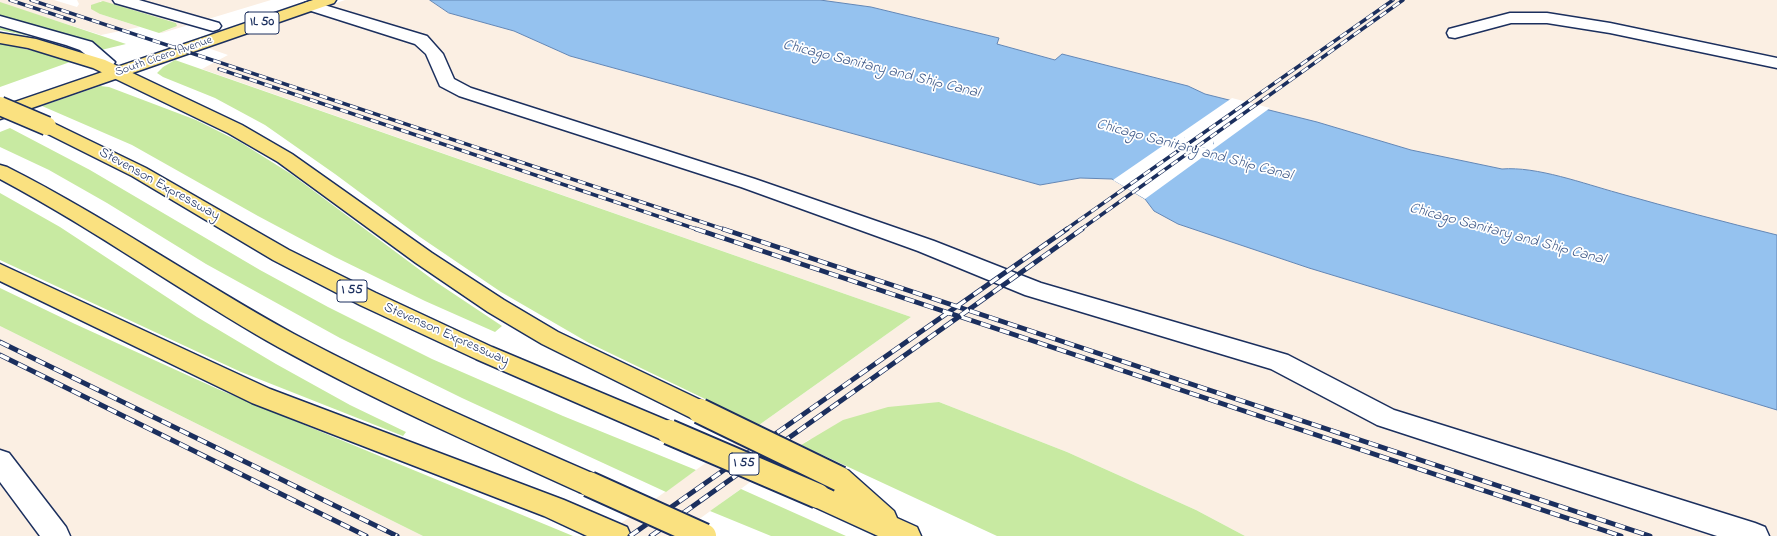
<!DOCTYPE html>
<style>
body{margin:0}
canvas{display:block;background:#fff}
</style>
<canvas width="1777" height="536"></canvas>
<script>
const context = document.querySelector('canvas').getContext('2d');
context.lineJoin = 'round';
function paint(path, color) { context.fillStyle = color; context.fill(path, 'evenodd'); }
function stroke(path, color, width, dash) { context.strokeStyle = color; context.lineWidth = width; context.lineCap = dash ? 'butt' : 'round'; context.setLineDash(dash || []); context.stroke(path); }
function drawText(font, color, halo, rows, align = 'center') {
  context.font = font + ' "Indie Flower",sans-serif'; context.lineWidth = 3.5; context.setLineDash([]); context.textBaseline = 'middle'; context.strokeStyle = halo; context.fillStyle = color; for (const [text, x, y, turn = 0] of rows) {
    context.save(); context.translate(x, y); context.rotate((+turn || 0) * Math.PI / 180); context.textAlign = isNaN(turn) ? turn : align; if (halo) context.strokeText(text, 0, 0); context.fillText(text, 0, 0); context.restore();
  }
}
paint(new Path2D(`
 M0,0h54l23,7 2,-3 -2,-4h194l-109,33h-3l14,-5 3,-5 -76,-22v13l40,13 -39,8 -101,-32z
 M345,0h85l19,13 65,18 56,25 470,129 40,-7 32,1 33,20 9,12 24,13 131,44 468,142v126h-532l-49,-26 -129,-58 -128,-50 -131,38 -132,96h-73l308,-219 -709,-248 26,-14 -20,-7z
 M820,0h957v235l-88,-22 -132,-36 -41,-9 -14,1 -91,-19 -94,-28 -112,-28 -17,-8 -125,-32 -7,6 -59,-16 2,-6 -128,-31z
 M0,326l423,210h-423z`), '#fbefe3');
paint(new Path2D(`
 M103,1l73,22 1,3 -18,7 -59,-19 -9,-5v-4z
 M0,2l126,42 -33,8 -39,-11 -54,-11z
 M0,43l54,13 16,6 -70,25z
 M175,60l736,257 -152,108 -170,-82 -88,-51 -81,-55 -85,-63 -70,-49 -50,-27 -52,-21 -6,-4 6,-6z
 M100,86l9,1 87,33 44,22 51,32 145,108 66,44 -7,6 -70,-31 -90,-44 -77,-41 -126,-71 -90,-39z
 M10,128l80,42 170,100 68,37 104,52 131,57 133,54 -30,22 -204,-94 -122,-60 -134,-74 -99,-61 -58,-33 -49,-23v-15z
 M0,193l60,34 137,90 79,47 74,41 56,27 -3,4 -162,-64 -241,-112z
 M0,288l75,36 145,66 353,146h-150l-423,-210z
 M939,402l128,50 129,58 49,26h-248l-196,-91 42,-25 45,-13z
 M741,489l105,47h-75l-61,-25z`), '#c8eaa2');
const water = new Path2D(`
 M430,0h390l51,7 128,31 -2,6 58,16 7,-6 126,32 17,8 112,28 94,28 91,19c34,-3 83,15 116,24 53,15 106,29 159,42v175l-468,-142 -131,-44 -24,-13 -9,-12 -33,-20 -32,-1 -40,7 -470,-129 -56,-25 -65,-18zM1204,131l11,8 -2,8 -16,2 -14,-8 2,-9z`);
paint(water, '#95c2ef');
stroke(water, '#6487b5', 1);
paint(new Path2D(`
 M1232,98l38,10 -125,91 -32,-19zM1189,132h10l9,3 6,5v4l-11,4 -11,-2 -8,-8z`), '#fff');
const minor = new Path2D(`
 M113,0h26l80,23 2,3 -2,3 -6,2 -98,-28z
 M311,1l116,35 16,18 11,25 17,9 284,91 179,62 107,42 247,72 106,55 361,113 10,4 4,9h-52l-340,-111 -106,-56 -246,-74 -107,-44 -177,-64 -282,-91 -19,-10 -14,-32 -11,-10 -110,-35 -2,-3 2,-3z
 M1510,13h37l63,10 167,35v10l-167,-35 -63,-10h-36l-56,15 -6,-1 -2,-4 2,-4z
 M0,16l92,26 23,20 -3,4 -6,1 -6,-1 -20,-16 -14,-5 -66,-19z
 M0,450l9,3 57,74 4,9h-30l-40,-54z`);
const major = new Path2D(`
 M313,0h23l-2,3 -334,116v-12z`);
const highway = new Path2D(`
 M0,33l36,6 69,21 137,65 50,29 140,99 72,47 54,32 151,72 4,7 -4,7 -9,3 -9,-3 -149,-74 -54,-32 -72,-49 -138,-101 -50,-29 -135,-65 -65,-20 -28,-5z
 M47,120l99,48 143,82 87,43 116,54 186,78 4,7 -4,7 -9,3 -9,-3 -184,-80 -116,-54 -87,-45 -141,-84 -92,-46 -2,-4 2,-4z
 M0,165l7,2c99,50 190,114 287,167 99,53 202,97 305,142l3,8 -3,8 -10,3 -10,-3c-101,-46 -204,-91 -301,-145 -94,-53 -182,-117 -278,-168z
 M0,264l270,125 294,111 63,27 4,9h-44l-43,-20 -292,-113 -252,-122z
 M840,468l9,3 45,40 3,7 20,9 4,9h-43l-70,-32 -4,-8 4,-8 10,-4 16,7 -7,-12 4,-8z`);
stroke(minor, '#1b2f5e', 3);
stroke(major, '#1b2f5e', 3);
stroke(highway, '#1b2f5e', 3);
paint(minor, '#fff');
paint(major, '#fae180');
paint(highway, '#fae180');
const railFar1 = new Path2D(`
 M10,0l64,21
 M31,0l695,230
 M219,69l480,161
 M1065,230l328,-230
 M1080,230l323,-230`);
const rail = new Path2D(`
 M696,229l925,307
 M723,229l927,307
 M0,342l397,194
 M0,355l366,181
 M630,536l437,-307
 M651,536l431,-307`);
stroke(railFar1, '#1b2f5e', 3.5);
stroke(rail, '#1b2f5e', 5);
stroke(railFar1, '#fff', 2.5, [8]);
stroke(rail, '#fff', 3.5, [10]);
const highwayBridgeFar1 = new Path2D(`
 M0,106l47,20`);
const highwayBridge = new Path2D(`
 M700,411l140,68
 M669,432l149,64
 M589,484l115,52`);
stroke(highwayBridgeFar1, '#1b2f5e', 21, []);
stroke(highwayBridge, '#1b2f5e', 28, []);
stroke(highwayBridgeFar1, '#fae180', 18);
stroke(highwayBridge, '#fae180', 24);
drawText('12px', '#1b2f5e', '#fff', [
 ["South Cicero Avenue",164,57,-19]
]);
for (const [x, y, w] of [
 [262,23,34],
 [352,291,30],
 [744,464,30]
]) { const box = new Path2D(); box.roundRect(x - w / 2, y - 11, w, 22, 3); context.fillStyle = '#fff'; context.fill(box); stroke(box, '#1b2f5e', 1); }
drawText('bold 13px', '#1b2f5e', null, [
 ["IL 50",262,23],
 ["I 55",352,291],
 ["I 55",744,464]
]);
drawText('14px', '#1b2f5e', '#fff', [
 ["Stevenson Expressway",159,185,29],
 ["Stevenson Expressway",446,335,24]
]);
drawText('italic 15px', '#405b8a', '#fff', [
 ["Chicago Sanitary and Ship Canal",881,70,14],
 ["Chicago Sanitary and Ship Canal",1194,151,15],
 ["Chicago Sanitary and Ship Canal",1507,235,15]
]);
</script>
